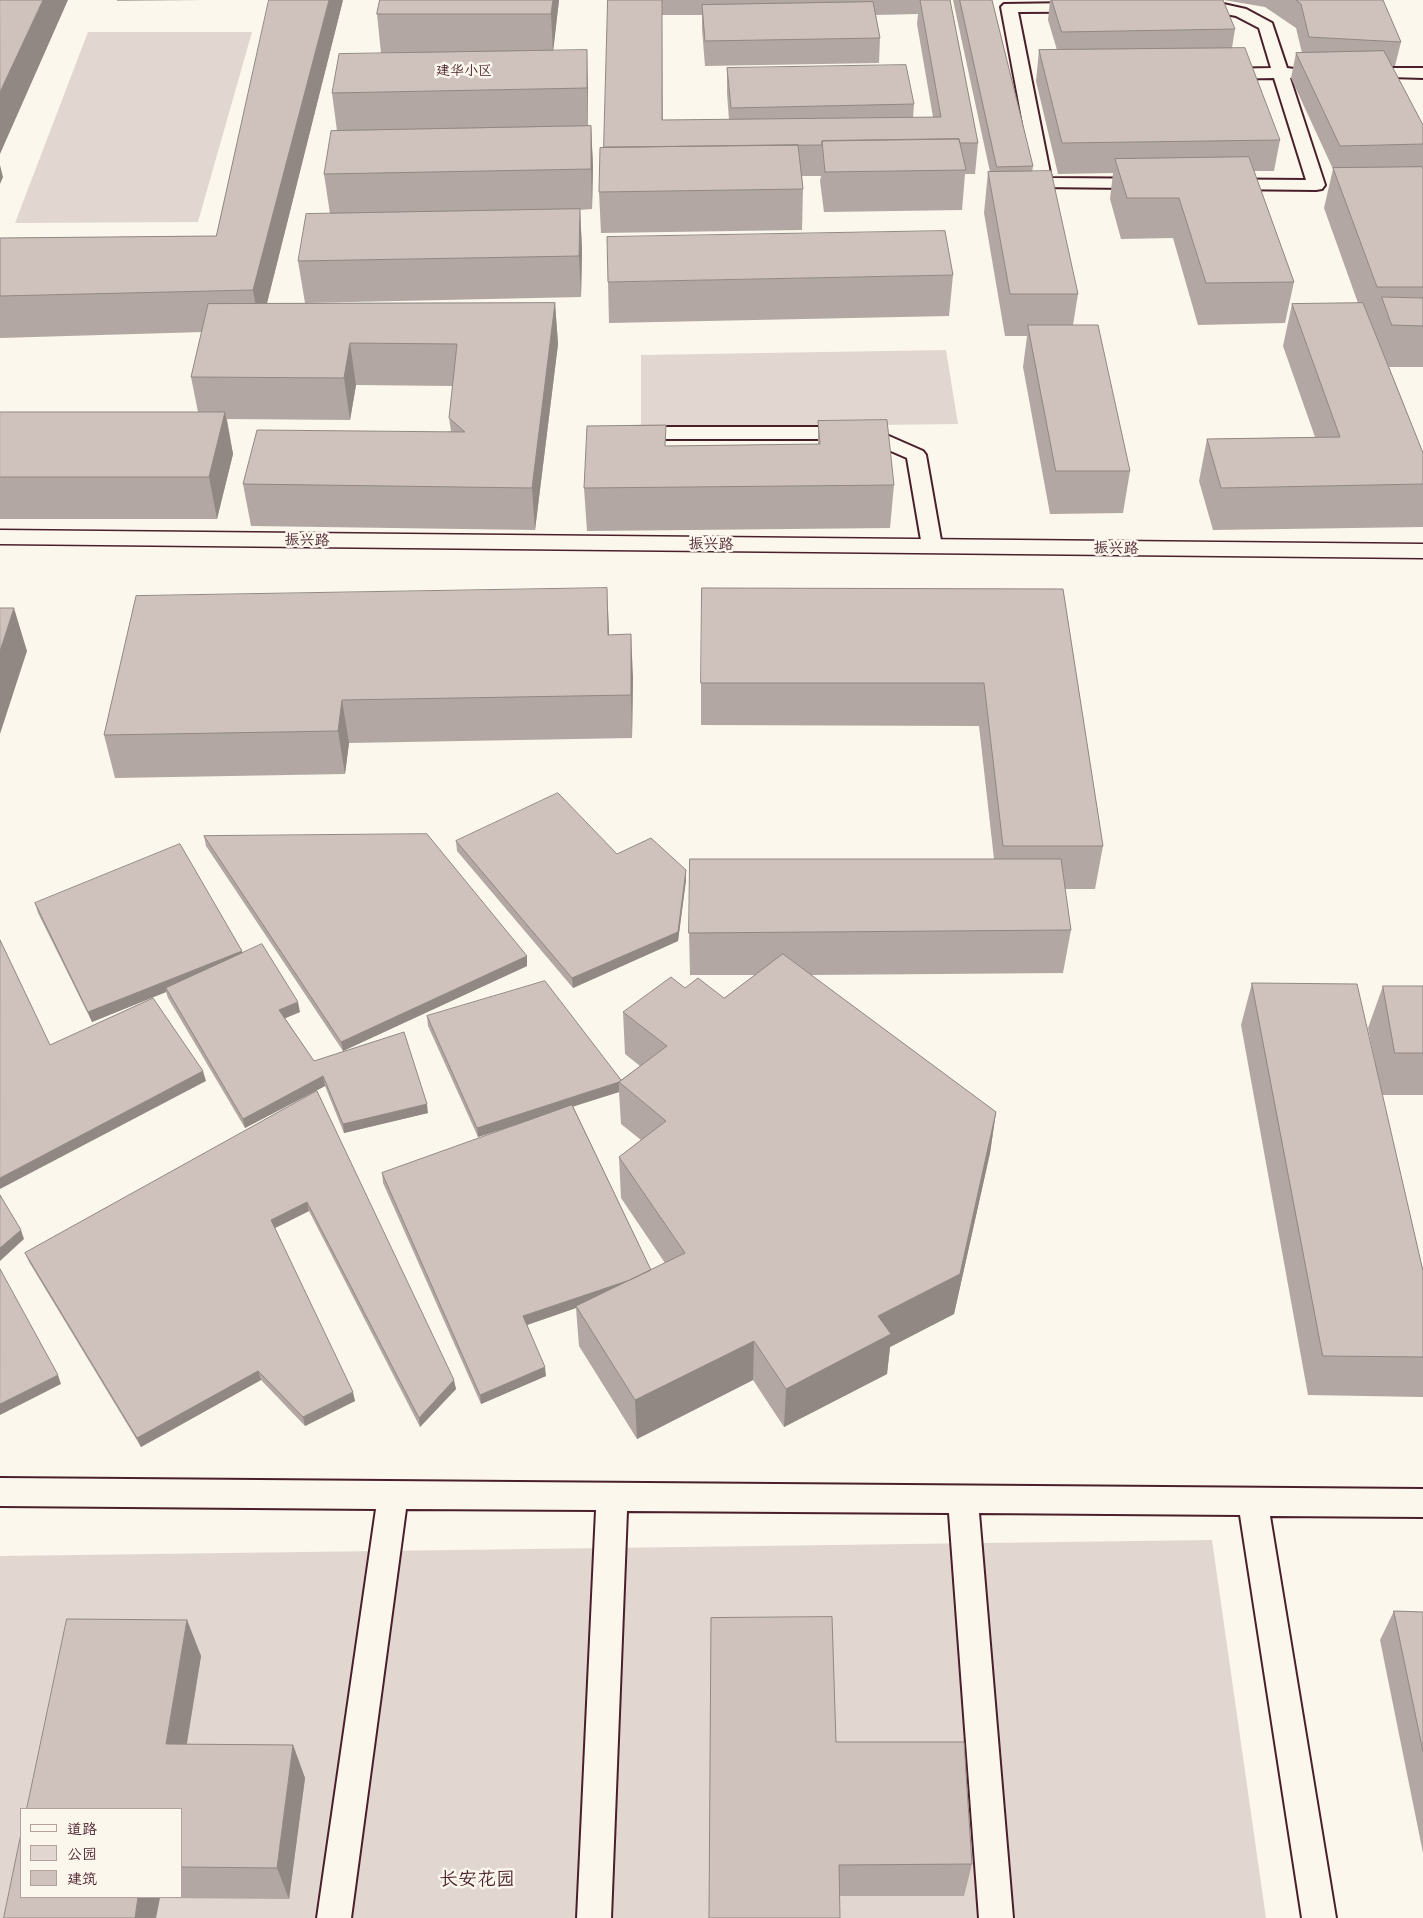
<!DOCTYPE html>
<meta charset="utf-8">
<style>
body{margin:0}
#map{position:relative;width:1423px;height:1918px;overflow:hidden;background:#fbf7ec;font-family:Mali,"LXGW WenKai TC",sans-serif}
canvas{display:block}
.legend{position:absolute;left:20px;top:1808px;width:162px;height:90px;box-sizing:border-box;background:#fbf7ec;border:1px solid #b4a19f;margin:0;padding:6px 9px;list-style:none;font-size:15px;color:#4a1f2b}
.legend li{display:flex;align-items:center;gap:10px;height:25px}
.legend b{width:25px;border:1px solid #b4a19f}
</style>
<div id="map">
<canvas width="1423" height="1918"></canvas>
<ul class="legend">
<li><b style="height:6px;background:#fbf7ec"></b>道路</li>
<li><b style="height:14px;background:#e2d7d0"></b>公园</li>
<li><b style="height:14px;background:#cfc2bc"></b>建筑</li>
</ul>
</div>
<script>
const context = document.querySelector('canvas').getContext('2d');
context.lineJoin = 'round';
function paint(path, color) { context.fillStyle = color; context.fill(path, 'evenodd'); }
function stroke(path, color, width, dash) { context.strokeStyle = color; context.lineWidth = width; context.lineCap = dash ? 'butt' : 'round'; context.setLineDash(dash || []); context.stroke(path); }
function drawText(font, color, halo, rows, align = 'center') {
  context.font = font + ' Mali,"LXGW WenKai TC",sans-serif'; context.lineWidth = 5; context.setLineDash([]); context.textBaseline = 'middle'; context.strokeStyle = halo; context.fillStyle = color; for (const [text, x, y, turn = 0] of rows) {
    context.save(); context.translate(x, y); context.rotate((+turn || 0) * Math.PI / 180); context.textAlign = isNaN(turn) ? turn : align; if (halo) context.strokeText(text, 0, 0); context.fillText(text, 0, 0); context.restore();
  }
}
paint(new Path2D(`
 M88,32h164l-54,190 -183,1z
 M946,350l12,74 -317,4v-73z
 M1212,1540l54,378h-1266v-362zM21,1809h160v88h-160z`), '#e2d7d0');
const lane = new Path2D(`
 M1210,1l36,8 26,14 15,45 15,2 2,3 -2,3 -12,2 35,107 -3,4 -6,1 -279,-3 -3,-4 -33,-176 3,-3zM1210,11l26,5 23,12 12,40 -50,1 -6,2 -2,3 2,3 6,2 53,-1 32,102 -255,-2 -33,-166z
 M1363,68h60v10l-66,-2 -2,-3 2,-3z
 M632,427h234l7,2 50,22 3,4 16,91 -3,5 -7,1 -7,-1 -3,-5 -15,-88 -44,-19h-231l-7,-2 -3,-4 3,-4z
 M0,1478l1423,11v28l-153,-1 66,402h-34l-62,-403 -261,-2 34,405h-34l-30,-405 -322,-2 -16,407h-34l19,-408 -190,-1 -55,409h-34l59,-409 -376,-3z`);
const street = new Path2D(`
 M0,530l1423,14v14l-1423,-14z`);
stroke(lane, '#4a1f2b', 4);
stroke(street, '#4a1f2b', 3);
paint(lane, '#fbf7ec');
paint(street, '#fbf7ec');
paint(new Path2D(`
 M117,0h86l-86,1z
 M343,0l-76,303h288l3,41 -23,186 -284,-4 -8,-42 208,-53 -2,-13 4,-32 -97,-1 -6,35 -123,-1 6,35 -16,65h-217v-107h198l-7,-35 11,-45 -202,6v-100l216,-2z
 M380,0h179l-6,50 35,39v38l3,-1 2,40 -1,43 -12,1 2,40 -1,47 -276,6 -7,-42 32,-47 -6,-40 13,-43 -5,-38 80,-40h-31l-4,-39z
 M608,0h342l28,143 -3,31h-10l-3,36 -138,2 -4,-31 1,-5h-19l1,13 -1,41 -201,3 -2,-41 5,-44zM918,14l-1,10 16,93 -20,1 1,-14 -187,-36v25l2,27h-66l-1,-105h40v14l3,37 174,-3 1,-25 -4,-23z
 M953,0h39l41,166 -1,6 46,122 -5,31 57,146 -7,42 -73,1 -27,-147 4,-31h-22l-21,-123 4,-41h2z
 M1050,0h173l12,29 -3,19 48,92 -6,31h-20l40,111 -9,41 -87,2 -25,-87 -52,1 -11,-40 3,-26 -55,1 -22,-93 3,-31h18l-9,-30z
 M1224,0h159l18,42 -6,24h-3l31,59v242h-34l34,86v74l-210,3 -14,-49 8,-42 108,-2 -32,-91 9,-42 66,-1 -34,-95 9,-39 -42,-91 5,-25h6l-6,-25 -31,-21z
 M953,275l-4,41 -340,7 -1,-41z
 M818,421l76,64 -4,43 -303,3 -3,-43 82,-42 152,-2z
 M1063,589l40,257 -8,43h-30l6,41 -8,43 -252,2 185,137 -6,41 -36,161 -64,33 -3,27 -103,53 -31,-47 -116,59 -58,-93 -3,-38 -49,17 19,51 -65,28 -98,-221 -1,-10 146,-52 -50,16 -50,-111 -1,-10 194,64 19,-14 -15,-12 -2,-42 62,-24 39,10 31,-23h-65l-1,-42 305,-74 -15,-133 -278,-1v-42zM619,1092l2,32 20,16 -22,17 2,41 44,65 -14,7 -78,-164z
 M609,634l24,43 -1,61 -283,5 -4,31 -230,4 -11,-43z
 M204,836l323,120v10l-184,85 -137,-205z
 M456,841l161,13 69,16v10l-8,61 -105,47 -116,-137z
 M35,903l207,50 58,59 -15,6 29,43 114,52 -84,20 -19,-47 -80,42 -77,-130 -2,-6 -74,30 -54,-109z
 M1252,983l123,79 -7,-34 15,-42h40v109h-41l41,176v126l-115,-2 -67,-370z
 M317,1091l139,298 -36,38 -111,-216 -34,17 80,173 -50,25 -44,-46 -120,67 -112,-185 -4,-9z
 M1394,1611l29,1v241l-43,-213z
 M187,1620l14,36 -14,88 106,1 12,33 -16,121 -268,-2h160v-88z
 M836,1742l136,122 -8,32h-124l-131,22z`), '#b2a7a2');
paint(new Path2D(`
 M43,0h25l-68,154v-62z
 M329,0h14l-83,331 -7,-41z
 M553,0h6l-6,53 -2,-39z
 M587,50l1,39v39l-1,-40z
 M591,126l2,40 -1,43 -1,-40z
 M0,165l3,12 -3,7z
 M580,209l2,41 -1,47 -2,-41z
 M555,303l3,41 -23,186 -3,-42z
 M350,343l6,42 -6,35 -6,-42z
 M225,412l8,42 -16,65 -8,-42z
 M607,588l2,42v47l-1,-42z
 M14,608l13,43 -27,83v-83z
 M631,634l2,43 -1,61 -1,-43z
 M342,700l7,43 -4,31 -7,-43z
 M686,870v10l-8,61 -105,47 -1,-10z
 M242,951l2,9 -78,28v4l-74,30 -4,-10z
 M527,956v10l-184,85 -2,-9z
 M298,1002l2,10 -19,8 -2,-10z
 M203,1071l3,10 -206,108v-11z
 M323,1076l2,10 -80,42 -2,-9z
 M619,1082v10l-141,45 -1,-9z
 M427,1104l1,9 -84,20 -1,-9z
 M996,1112l-6,41 -36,161 -64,33 -3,27 -103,53 2,-38z
 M307,1202l2,9 -36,18 -2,-9z
 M21,1230l3,9 -24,22v-13z
 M653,1272l-77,34v2l-52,18 -1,-10z
 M754,1341l-1,39 -116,59 -2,-39z
 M545,1367l1,9 -65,28 -1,-9z
 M258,1371l3,9 -120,67 -4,-9z
 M58,1375l3,9 -61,31v-11z
 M454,1380l2,9 -36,38 -1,-9z
 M353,1392l2,9 -50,25 -2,-9z
 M187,1620l14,36 -20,122 -15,-34z
 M293,1745l12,33 -16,121 -12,-31z
 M138,1897h21l1,1 -4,20h-21z`), '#918884');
const building = new Path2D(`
 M0,0h43l-43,92z
 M269,0h60l-76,290 -253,6v-58l216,-2z
 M380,0h173l-2,14h-174z
 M608,0h54v120l279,-3 -21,-117h30l28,143h-18l-1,-4 -137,2v4l-218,2z
 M960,0h32l41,166 -36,1z
 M1052,0h171l12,29 -173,3z
 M1296,0h87l18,42 -92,-5 -8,-33z
 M873,2l7,36 -175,3 -3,-36z
 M1245,48l35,92 -218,3 -23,-93z
 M587,50v38l-255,5 7,-39z
 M1384,51l39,74v19l-83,2 -44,-93z
 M906,65l8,39 -183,4 -4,-40z
 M591,126v43l-267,5 7,-43z
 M959,139l7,31 -141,2 -3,-31z
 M798,145l5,44 -204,3 1,-44z
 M1249,157l45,125 -88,1 -27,-85h-52l-12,-39z
 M1422,167l1,2v118h-46l-44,-119z
 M1051,171l27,123h-68l-22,-122z
 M580,209l-1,47 -281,5 8,-47z
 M945,231l8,44 -345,7 -1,-45z
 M1382,297l41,1v28l-31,-1z
 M555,303l-23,185 -289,-4 14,-54 208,2 -16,-14 8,-74 -107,-1 -6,35 -153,-1 17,-73z
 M1363,303l60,150v31l-202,4 -14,-49 133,-2 -48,-133z
 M1028,325h70l32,146h-74z
 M0,412h225l-16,65h-209z
 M887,420l7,65 -310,3 3,-62 79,-1 -1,21 155,-2 -2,-23z
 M607,588l1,47 23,-1v61l-289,5 -4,31 -234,4 32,-139z
 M702,588l361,1 40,257h-100l-19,-163h-283z
 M0,608h14l-14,43z
 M558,793l59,61 34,-16 35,32 -8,62 -106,46 -116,-137z
 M427,834l100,122 -186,86 -137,-206z
 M180,844l62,107 -154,61 -53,-109z
 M690,859h371l10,71 -382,3z
 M0,940l50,105 103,-47 50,73 -203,107z
 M262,944l36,58 -19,8 35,51 90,-29 23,72 -84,20 -20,-48 -80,43 -77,-131z
 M783,954l213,158 -36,162 -82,42 13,18 -105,55 -32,-48 -119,59 -59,-94 109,-53 -66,-96 47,-36 -47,-39 48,-36 -44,-34 48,-35 14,11 13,-10 26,20z
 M545,981l76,99 -2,2 -142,46 -50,-112z
 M1252,983l105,1 66,287v86l-100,-1z
 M1383,986h40v67h-28z
 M317,1091l137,289 -35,38 -112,-216 -36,18 82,172 -50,25 -45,-46 -121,67 -112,-185z
 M572,1105l79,165 -21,10 -107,36 22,51 -65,28 -98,-222z
 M0,1195l21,35 -21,18z
 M0,1269l58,106 -58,29z
 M1394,1611l29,1v139z
 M832,1617l4,125h128l8,122 -133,1 1,53h-131l2,-300z
 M67,1619l120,1 -21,124 127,1 -16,123 -96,-1v-58h-154z
 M21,1834v63h117l-3,21h-131z`);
paint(building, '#cfc2bc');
stroke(building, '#918884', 1);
drawText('14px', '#4a1f2b', '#fbf7ec', [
 ["建华小区",464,71]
]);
drawText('15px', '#4a1f2b', '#fbf7ec', [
 ["振兴路",307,540,1],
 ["振兴路",711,544,1],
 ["振兴路",1116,548,1]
]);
drawText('19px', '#4a1f2b', '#fbf7ec', [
 ["长安花园",477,1879]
]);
</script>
